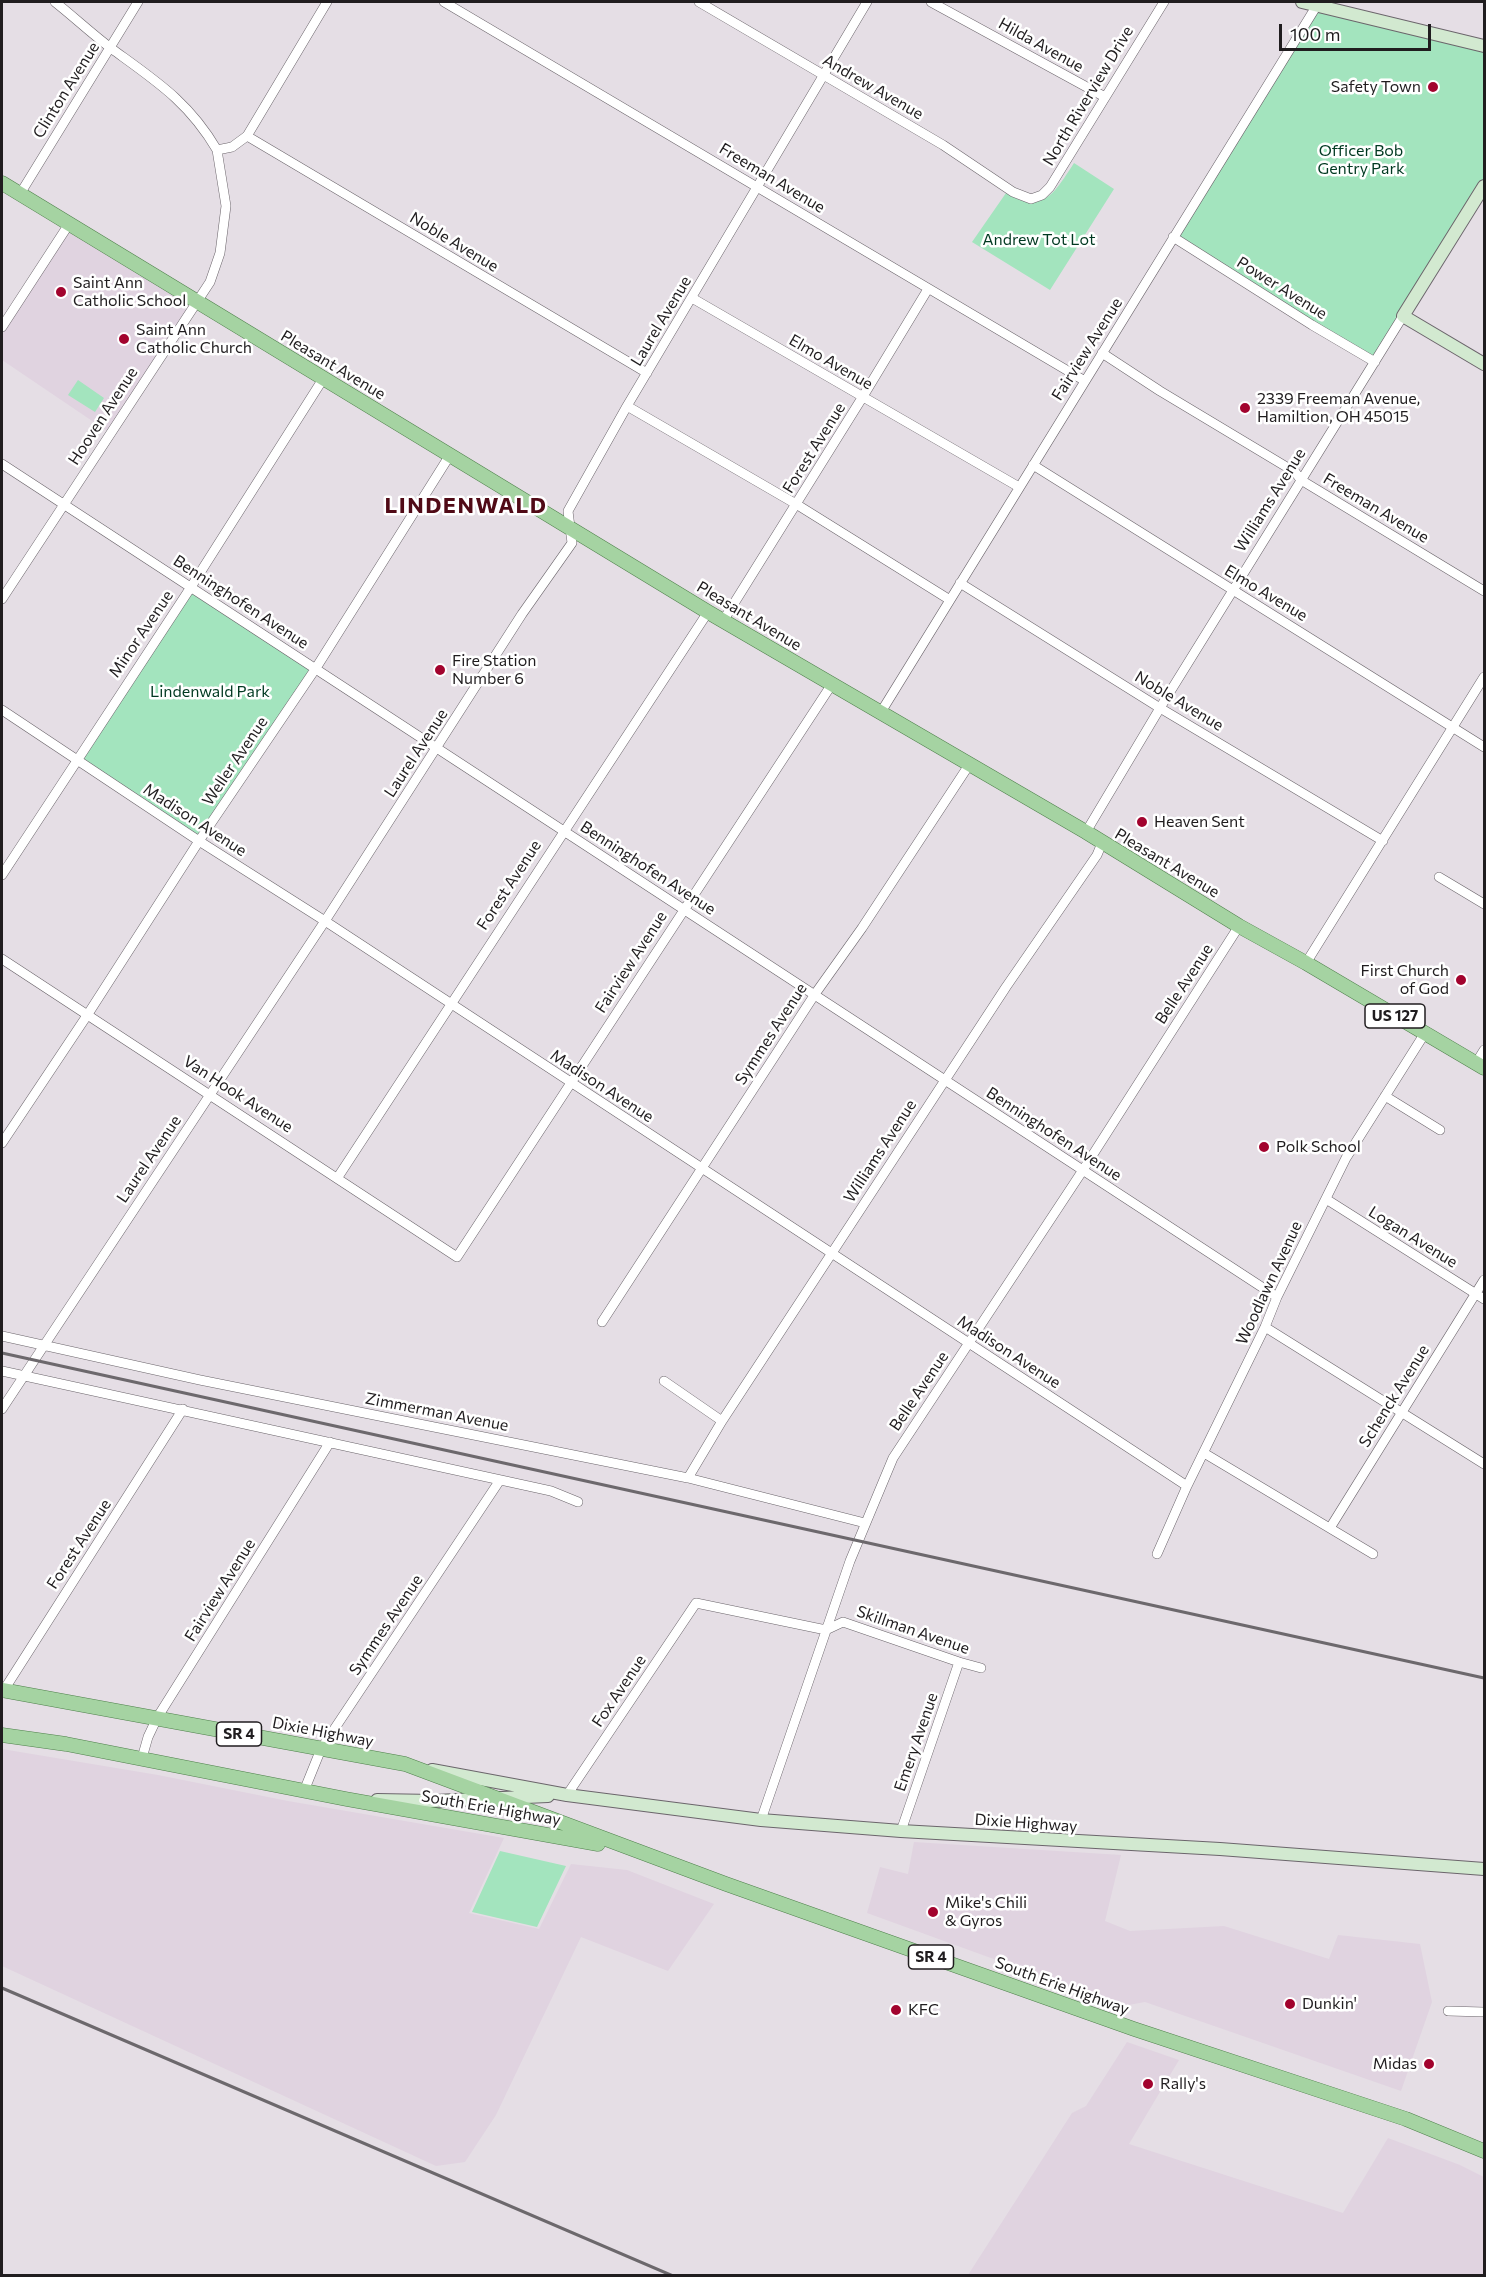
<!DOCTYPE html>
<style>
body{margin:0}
#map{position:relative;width:1486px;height:2277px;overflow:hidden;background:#e5dee5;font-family:Commissioner,sans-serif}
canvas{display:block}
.frame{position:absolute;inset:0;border:3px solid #201d1f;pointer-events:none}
.scale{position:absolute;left:1279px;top:24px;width:152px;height:27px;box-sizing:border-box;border:3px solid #201d1f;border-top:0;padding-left:8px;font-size:18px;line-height:21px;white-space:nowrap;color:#201d1f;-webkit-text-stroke:4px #fff;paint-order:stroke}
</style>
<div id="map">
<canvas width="1486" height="2277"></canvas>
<div class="frame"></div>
<div class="scale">100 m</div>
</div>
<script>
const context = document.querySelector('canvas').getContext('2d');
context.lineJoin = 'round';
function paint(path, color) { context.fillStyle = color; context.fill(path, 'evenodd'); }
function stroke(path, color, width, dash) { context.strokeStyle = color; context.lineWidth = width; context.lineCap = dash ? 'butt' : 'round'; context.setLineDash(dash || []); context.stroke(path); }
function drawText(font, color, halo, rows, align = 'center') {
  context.font = font + ' Commissioner,sans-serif'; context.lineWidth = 5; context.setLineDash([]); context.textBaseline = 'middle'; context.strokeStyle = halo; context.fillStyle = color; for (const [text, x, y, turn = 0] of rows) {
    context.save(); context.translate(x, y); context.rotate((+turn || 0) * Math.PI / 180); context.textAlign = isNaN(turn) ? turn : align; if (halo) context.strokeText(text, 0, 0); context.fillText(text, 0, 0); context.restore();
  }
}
paint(new Path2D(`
 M69,224l128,79 -87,130 -108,-73v-33z
 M2,1749l156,26 130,26 216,37 -35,75 70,16 32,-65 56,6 87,34 -46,67 -87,-34 -85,178 -31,47 -29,4 -434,-200z
 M914,1842l207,13 -16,66 25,10 94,-5 105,33 9,-24 82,9 12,58 -31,89 -256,-89 -22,4 -256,-93 13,-46 28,7z
 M1127,2042l52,18 -50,84 214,69 45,-75 72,27 24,12v98h-516l104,-162 14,-7z`), '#e0d3e0');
paint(new Path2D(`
 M1317,5l167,41v140l-109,176 -202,-125z
 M1074,163l40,26 -64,101 -78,-48 34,-49c37,23 49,-1 68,-30z
 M78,380l26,18 -9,14 -27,-17z
 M191,587l125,81 -117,173 -123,-81z
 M500,1851l66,15 -29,61 -65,-15z`), '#a3e4be');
const street = new Path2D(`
 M55,2c19,15 37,32 57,47 44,32 77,53 105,101
 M444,2l641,379
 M699,2l244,143 70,47 18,7 11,-4 8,-8 114,-185
 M931,2l174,95
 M247,136l400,237
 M20,194l118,-192
 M1173,237l139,88 63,37
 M692,298l327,189
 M2,327l67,-103
 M1102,353l58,38 135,81 6,8 183,111
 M627,406l169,98 154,96
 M2,464l1275,833
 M1033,465l451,282
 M960,583l200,125 223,133
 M2,599l208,-317 10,-29 6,-47 -9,-56 15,-3 15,-11 80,-134
 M723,621l139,-223 66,-109
 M2,710l197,131 126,80 862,565
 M881,712l438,-710
 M1086,832l74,-124 243,-392
 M2,875l189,-288 132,-208
 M1439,877l45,27
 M2,959l455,298 375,-573
 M1306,963l178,-286
 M1476,1063l8,-13
 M1385,1096l55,34
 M2,1143l86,-129 111,-173 117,-173 134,-213
 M338,1177l370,-565
 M1326,1199l158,100
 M602,1322l213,-328 47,-66 107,-163
 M1265,1327l219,137
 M2,1336l198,44 488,98 177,45
 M2,1371l549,120 27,11
 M664,1381l58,40
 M2,1409l323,-488 197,-307 50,-71 -4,-32 59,-105 240,-404
 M1204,1453l169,101
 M688,1478l34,-57 284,-434 91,-132 5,-12
 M1330,1528l154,-248
 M1157,1554l30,-68 78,-159 12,-30 69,-139 79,-125
 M2,1693l181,-284
 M142,1758l6,-21 9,-19 173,-276
 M304,1791l17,-42 179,-269
 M567,1795l129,-192 130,27 17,-8 116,40 22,6
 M761,1820l89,-259 43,-103 190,-288 156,-244
 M901,1831l58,-169
 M1448,2011l36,1`);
const secondary = new Path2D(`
 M1302,2l182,44
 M1484,186l-81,130 81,48
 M432,1770l135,25 194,25 140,11 319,18 264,20
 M377,1800l57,1 114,-5`);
const primary = new Path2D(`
 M2,183l706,429 378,220 153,94 67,37 178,105
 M2,1690l403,74 321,120 408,145 272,90 78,32
 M2,1735l64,9 280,55 252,45`);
stroke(street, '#6b656b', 10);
stroke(secondary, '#6b656b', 14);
stroke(primary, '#4f804c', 15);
stroke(street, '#fff', 9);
stroke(secondary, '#d2e9d0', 12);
stroke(primary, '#a5d3a2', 14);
stroke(new Path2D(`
 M2,1353l1482,325
 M2,1988l671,288`), '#6c686c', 3);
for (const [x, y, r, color] of [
 [1433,87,6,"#a2032e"],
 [61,292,6,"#a2032e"],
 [124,339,6,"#a2032e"],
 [1245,408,6,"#a2032e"],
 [440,670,6,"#a2032e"],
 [1142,822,6,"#a2032e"],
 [1461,980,6,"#a2032e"],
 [1264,1147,6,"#a2032e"],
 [933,1912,6,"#a2032e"],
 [1290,2004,6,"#a2032e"],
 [896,2010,6,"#a2032e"],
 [1429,2064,6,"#a2032e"],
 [1148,2084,6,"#a2032e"]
]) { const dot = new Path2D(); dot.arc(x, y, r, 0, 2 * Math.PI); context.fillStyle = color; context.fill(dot); stroke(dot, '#fff', 2); }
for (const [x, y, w] of [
 [1395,1016,60],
 [239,1734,45],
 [931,1957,45]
]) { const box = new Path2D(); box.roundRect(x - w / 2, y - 12, w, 24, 4.5); context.fillStyle = '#fff'; context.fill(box); stroke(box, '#201d1f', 1.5); }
drawText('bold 15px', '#201d1f', null, [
 ["US 127",1395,1016],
 ["SR 4",239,1734],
 ["SR 4",931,1957]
]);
drawText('16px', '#201d1f', '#fff', [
 ["Hilda Avenue",1041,45,29],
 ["Andrew Avenue",873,87,30],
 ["Clinton Avenue",66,90,-58],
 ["North Riverview Drive",1088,96,-59],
 ["Freeman Avenue",772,178,31],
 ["Noble Avenue",454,242,31],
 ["Power Avenue",1282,288,32],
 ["Laurel Avenue",661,321,-59],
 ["Fairview Avenue",1087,349,-58],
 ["Elmo Avenue",831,362,30],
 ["Pleasant Avenue",333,365,31],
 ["Hooven Avenue",103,416,-57],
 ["Forest Avenue",814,448,-58],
 ["Williams Avenue",1270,500,-58],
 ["Freeman Avenue",1376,508,31],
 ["Elmo Avenue",1266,593,31],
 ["Benninghofen Avenue",241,602,33],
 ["Pleasant Avenue",749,616,31],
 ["Minor Avenue",141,634,-56],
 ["Noble Avenue",1179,701,31],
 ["Laurel Avenue",416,753,-57],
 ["Weller Avenue",235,761,-56],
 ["Madison Avenue",195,820,33],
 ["Pleasant Avenue",1167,863,31],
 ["Benninghofen Avenue",648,868,33],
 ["Forest Avenue",509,885,-57],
 ["Fairview Avenue",631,962,-57],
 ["Belle Avenue",1184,984,-57],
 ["Symmes Avenue",771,1034,-57],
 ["Madison Avenue",602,1086,33],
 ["Van Hook Avenue",238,1094,33],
 ["Benninghofen Avenue",1054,1134,33],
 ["Williams Avenue",880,1151,-57],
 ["Laurel Avenue",149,1159,-56],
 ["Logan Avenue",1413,1237,32],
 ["Woodlawn Avenue",1269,1283,-65],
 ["Madison Avenue",1009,1352,33],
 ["Belle Avenue",919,1391,-56],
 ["Schenck Avenue",1394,1396,-58],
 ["Zimmerman Avenue",437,1412,11],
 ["Forest Avenue",79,1544,-57],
 ["Fairview Avenue",220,1590,-58],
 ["Symmes Avenue",386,1625,-56],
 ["Skillman Avenue",913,1630,19],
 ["Fox Avenue",619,1691,-56],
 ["Dixie Highway",323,1732,11],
 ["Emery Avenue",916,1742,-71],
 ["South Erie Highway",491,1808,10],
 ["Dixie Highway",1026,1823,4],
 ["South Erie Highway",1062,1986,20]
]);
drawText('16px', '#201d1f', '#fff', [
 ["Safety Town",1421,87,"right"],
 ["Saint Ann",73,283],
 ["Catholic School",73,301],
 ["Saint Ann",136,330],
 ["Catholic Church",136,348],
 ["2339 Freeman Avenue,",1257,399],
 ["Hamiltion, OH 45015",1257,417],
 ["Fire Station",452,661],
 ["Number 6",452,679],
 ["Heaven Sent",1154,822],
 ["First Church",1449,971,"right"],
 ["of God",1449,989,"right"],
 ["Polk School",1276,1147],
 ["Mike's Chili",945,1903],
 ["& Gyros",945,1921],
 ["Dunkin'",1302,2004],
 ["KFC",908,2010],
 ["Midas",1417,2064,"right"],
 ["Rally's",1160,2084]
], 'left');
drawText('16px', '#003921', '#fff', [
 ["Officer Bob",1361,151],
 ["Gentry Park",1361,169],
 ["Andrew Tot Lot",1039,240],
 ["Lindenwald Park",210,692]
]);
context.letterSpacing = '1.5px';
drawText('bold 22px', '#500a16', '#fff', [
 ["LINDENWALD",466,506]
]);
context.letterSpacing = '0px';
</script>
